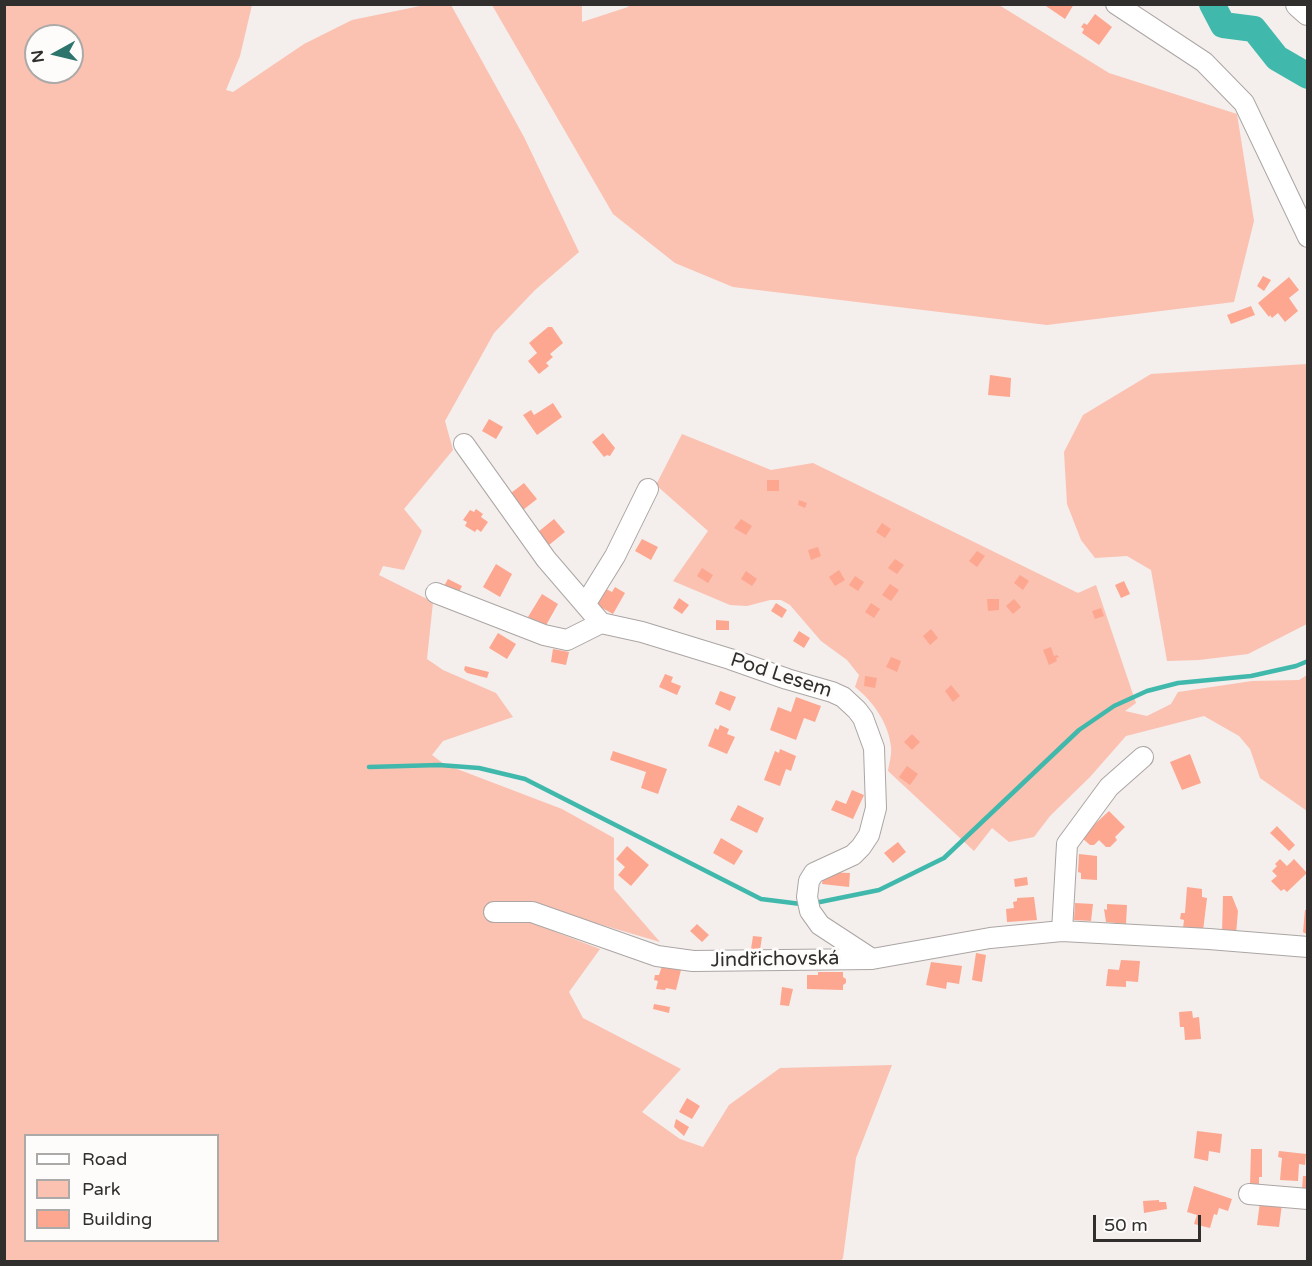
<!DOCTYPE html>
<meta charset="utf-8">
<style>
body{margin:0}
#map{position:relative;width:1312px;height:1266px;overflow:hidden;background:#f4eeec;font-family:"Varela Round",sans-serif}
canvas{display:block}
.frame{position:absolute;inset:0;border:6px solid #312e2e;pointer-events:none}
.legend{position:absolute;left:24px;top:1134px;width:195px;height:108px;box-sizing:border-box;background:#fefcfb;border:2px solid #acaaa9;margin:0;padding:8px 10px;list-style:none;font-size:18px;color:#312e2e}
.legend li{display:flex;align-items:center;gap:12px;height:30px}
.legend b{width:30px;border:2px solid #acaaa9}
.north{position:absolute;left:24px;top:24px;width:60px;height:60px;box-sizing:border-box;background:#fefcfb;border:2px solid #acaaa9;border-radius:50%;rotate:262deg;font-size:16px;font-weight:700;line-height:24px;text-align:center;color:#312e2e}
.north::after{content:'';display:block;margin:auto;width:21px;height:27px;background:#2d746c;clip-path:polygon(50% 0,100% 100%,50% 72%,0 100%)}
.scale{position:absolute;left:1093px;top:1215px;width:108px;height:27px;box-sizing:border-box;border:3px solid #312e2e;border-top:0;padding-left:8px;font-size:18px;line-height:21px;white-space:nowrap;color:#312e2e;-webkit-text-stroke:4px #fefcfb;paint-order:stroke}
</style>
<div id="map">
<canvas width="1312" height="1266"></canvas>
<div class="frame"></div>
<ul class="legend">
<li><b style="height:8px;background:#fff"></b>Road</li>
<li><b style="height:16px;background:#fbc1b1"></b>Park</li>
<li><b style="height:16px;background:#fda790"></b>Building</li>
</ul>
<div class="north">N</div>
<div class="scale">50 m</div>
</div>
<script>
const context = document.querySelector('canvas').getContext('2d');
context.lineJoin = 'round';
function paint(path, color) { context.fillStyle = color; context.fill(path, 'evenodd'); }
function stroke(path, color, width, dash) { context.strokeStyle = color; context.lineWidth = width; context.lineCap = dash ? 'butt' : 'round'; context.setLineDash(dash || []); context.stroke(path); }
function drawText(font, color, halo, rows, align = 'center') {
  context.font = font + ' "Varela Round",sans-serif'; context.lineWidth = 6; context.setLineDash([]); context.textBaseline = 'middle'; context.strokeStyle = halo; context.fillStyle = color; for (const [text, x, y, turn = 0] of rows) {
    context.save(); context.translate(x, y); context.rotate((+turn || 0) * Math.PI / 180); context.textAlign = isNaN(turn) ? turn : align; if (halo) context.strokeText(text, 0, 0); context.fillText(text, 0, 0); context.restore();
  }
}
paint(new Path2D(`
 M629,4l370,1 110,68 128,41 17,107 -20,81 -187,23 -314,-38 -58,-24 -62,-49 -121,-209h90v17l46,-15z
 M5,5h247l-12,51 -14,34 7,2 71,-48 48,-24 73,-15h26l73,132 55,115 -44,38 -41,43 -49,88 8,29 -49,59 18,22 -18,39 -21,-4 -4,9 54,27 -6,57 16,11 53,23 17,24 -70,24 -11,14 12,9 118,45 52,29v51l46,53 -136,-40 3,19 73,28 -31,43 14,26 98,51 -39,43 38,27 23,8 26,-42 51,-37 112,-3 -36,93 -13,100 -3,4h-835zM36,36h36v36h-36zM26,1136h192v104h-192z
 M1307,364v260l-59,30 -49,6 -32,1 -16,-91 -24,-14 -32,2 -14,-18 -14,-36 -3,-52 19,-37 68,-41z
 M682,434l89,36 42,-7 265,130 18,-8 40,118 -11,8 22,5 24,-12 7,-12 74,-11 47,-1 8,-5v136l-47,-33 -10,-29 -11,-13 -35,-20 -78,20 -36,41 -40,39 -16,21 -25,5 -17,-14 -18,23 -86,-80c1,-7 4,-16 3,-24 -2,-23 -18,-46 -36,-60l4,-12 -12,-15 -26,-19 -31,-36 -9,-5h-11l-23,6 -17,-1 -57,-24 35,-50 -52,-46z`), '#fbc1b1');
stroke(new Path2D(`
 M369,767l70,-2 40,3 46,11 236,120 40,5
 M815,903l64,-13 65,-32 135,-128 35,-24 33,-15 31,-8 73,-7 45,-10 12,-5`), '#40b9ac', 4.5);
stroke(new Path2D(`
 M1212,4l11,21 31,4 23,29 31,18`), '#40b9ac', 26);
paint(new Path2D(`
 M1043,4h31l-9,15z
 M1095,14l17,13 -13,18 -17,-12 2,-4 -3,-2 3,-4 3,2z
 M1263,276l8,4 -7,11 -7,-5z
 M1289,277l10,13 -10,8 9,13 -13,11 -7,-9 -6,5 -2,-3 -1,2 -11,-14z
 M1251,306l4,9 -24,9 -4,-9z
 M548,327h4l11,16 -13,11 3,3 -7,6 3,3 -10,8 -11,-13 9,-8 -8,-10z
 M990,375l21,3 -1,19 -22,-2z
 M553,403l9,14 -25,18 -14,-20 8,-5 3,5z
 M489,419l14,8 -7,12 -14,-8z
 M603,433l12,15 -5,8 -3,-1 -3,2 -12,-15z
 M767,480h12v11h-12z
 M524,483l13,16 -14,11 -12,-17z
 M799,500l8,3 -2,5 -7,-3z
 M476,509l7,5 -2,3 7,5 -7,10 -4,-3 -2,3 -10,-6 2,-4 -4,-2 7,-10 4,2z
 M554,519l11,13 -16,13 -11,-13z
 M741,519l11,7 -6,9 -12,-7z
 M882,523l9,6 -6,9 -9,-6z
 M642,539l16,8 -7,13 -16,-9z
 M818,547l3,9 -10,4 -3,-10z
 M977,551l8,5 -8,11 -8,-6z
 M895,559l9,6 -7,9 -9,-6z
 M496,564l16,10 -12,23 -17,-10z
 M702,568l11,7 -5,8 -11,-7z
 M839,570l6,10 -10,6 -6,-9z
 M746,571l11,8 -5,7 -11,-7z
 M1020,575l9,6 -6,9 -9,-7z
 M855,576l9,6 -6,9 -9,-6z
 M448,579l14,7 -4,8 -15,-6z
 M1124,581l6,13 -9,4 -6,-13z
 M890,584l9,6 -8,11 -9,-6z
 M615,587l10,6 -12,21 -18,-10 9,-16 8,4z
 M542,594l16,10 -13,23 -17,-10z
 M679,598l10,7 -7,9 -9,-6z
 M987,599h12v11l-11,1z
 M1014,599l7,8 -8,7 -7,-8z
 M776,603l11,7 -5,8 -11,-7z
 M871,603l9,6 -6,9 -9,-6z
 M1101,608l3,8 -9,3 -3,-8z
 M716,620l13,1v9h-13z
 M931,629l7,9 -8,7 -7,-9z
 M799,631l11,7 -6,10 -11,-7z
 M498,633l18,11 -9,15 -18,-11z
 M1051,647l3,9 3,-1 2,2 -3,1 1,3 -8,4 -6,-15z
 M553,649l16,3 -3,13 -15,-3z
 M891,657l10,4 -4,11 -11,-5z
 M465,666l24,6 -2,6 -20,-5 -3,-3z
 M665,674l8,3 -2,5 10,4 -4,9 -18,-8z
 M865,676l12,2 -2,10 -11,-2z
 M951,685l9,11 -7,6 -8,-11z
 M720,691l16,6 -6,14 -15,-7z
 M796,697l25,9 -6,16 -11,-4 -8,22 -26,-10 8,-23 13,5z
 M720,725l9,4 -2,5 8,3 -8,17 -19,-8 7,-18 3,2z
 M912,734l8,8 -8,8 -8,-8z
 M780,749l16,7 -5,15 -5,-2 -6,17 -16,-6 11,-29 4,2z
 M613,751l54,18 -9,25 -17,-6 5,-16 -36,-12z
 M1190,754l11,29 -19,7 -12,-28z
 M907,766l11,8 -8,11 -11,-8z
 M852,790l12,5 -11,24 -22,-9 5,-10 10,4z
 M738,805l26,13 -7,15 -27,-13z
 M1109,811l16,16 -10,10 2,3 -7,7h-4l-7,-7 -5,5h-4l-9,-8z
 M1277,826l18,19 -6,6 -19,-18z
 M721,838l22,13 -9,14 -21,-12z
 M898,842l8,10 -13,11 -9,-10z
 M627,846l22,19 -18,21 -13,-11 7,-8 -9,-8z
 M1079,854l18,2v24l-16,-1v-6l-3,-1z
 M1280,859l7,7 7,-7 13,14 -20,19 -3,-3 -3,2 -10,-10 6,-5 -5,-5 5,-5 -2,-2z
 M824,872l26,1 -1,14 -27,-3z
 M1027,877l1,8 -13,2 -1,-8z
 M1187,887l15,2v8l5,1 -4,33 -20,-3 1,-8 -4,-1 1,-6h4z
 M1223,896h9l6,15 -2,23 -14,-1z
 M1034,897l3,23 -30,2 -1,-13 8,-1 -1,-6 4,-1v-3z
 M1075,903l18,1 -2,17 -17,-1z
 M1107,904l20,1 -1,19 -20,-2 -2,-13 3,1z
 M1305,910h3v25l-5,-3z
 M697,924l12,11 -7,7 -12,-11z
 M753,936l9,1 -2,13 -9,-1z
 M976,953l10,2 -4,27 -10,-2z
 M1121,960l19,1 -2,21 -12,-1v6l-20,-1 2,-17 11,1z
 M931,962l31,4 -3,18 -12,-2 -1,7 -20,-4z
 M662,966l19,4 -5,20 -10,-2 -1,2 -9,-1 2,-8 -4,-1 1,-5h4z
 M818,972h25v5l3,2v4l-3,2v5l-36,-1v-14h11z
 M782,987l11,2 -4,17 -9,-1z
 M654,1004l16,3 -1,6 -16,-4z
 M1192,1011l1,7 6,-1 2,22 -16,1 -1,-13h-4l-1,-15z
 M687,1098l13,8 -8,13 -13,-7z
 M676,1119l13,8 -5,9 -10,-9z
 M1197,1131l25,3 -2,19 -11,-2 -1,10 -14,-3z
 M1251,1149h11v28h-3v9l-9,-1z
 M1279,1151l27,3 -1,11 -6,-1 -1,17 -18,-1 2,-22 -4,-1z
 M1303,1176h5v14h-6z
 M1194,1186l38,13 -4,12 -9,-3 -2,7 -3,-1 -4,14 -16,-4 3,-9 -10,-3z
 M1159,1200v2h7l1,7 -23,4 -1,-12z
 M1260,1202l22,2 -3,23 -22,-2z`), '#fda790');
const minor = new Path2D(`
 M1116,4l88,58 40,41 64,134
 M464,444l82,115 55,64 41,9 88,27 57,20 45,13 11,5 14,13 6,8 11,30 2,60 -7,27 -8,12 -8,8 -39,18 -5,8 -2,16 3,14 10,14 52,34
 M436,593l108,42 23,5 34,-17
 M586,603l29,-47 33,-67
 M494,912h38l125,44 36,5 179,-2 118,-21 72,-7 147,8 99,8
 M1062,931l5,-87 42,-57 34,-30
 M1249,1194l59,5`);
const major = new Path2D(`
 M1299,4l9,8`);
stroke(minor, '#aba6a4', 22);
stroke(major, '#aba6a4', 28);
stroke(minor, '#fff', 20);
stroke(major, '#fff', 26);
drawText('20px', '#312e2e', '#fefcfb', [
 ["Pod Lesem",781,676,18],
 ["Jindřichovská",775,960,-1]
]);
</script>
